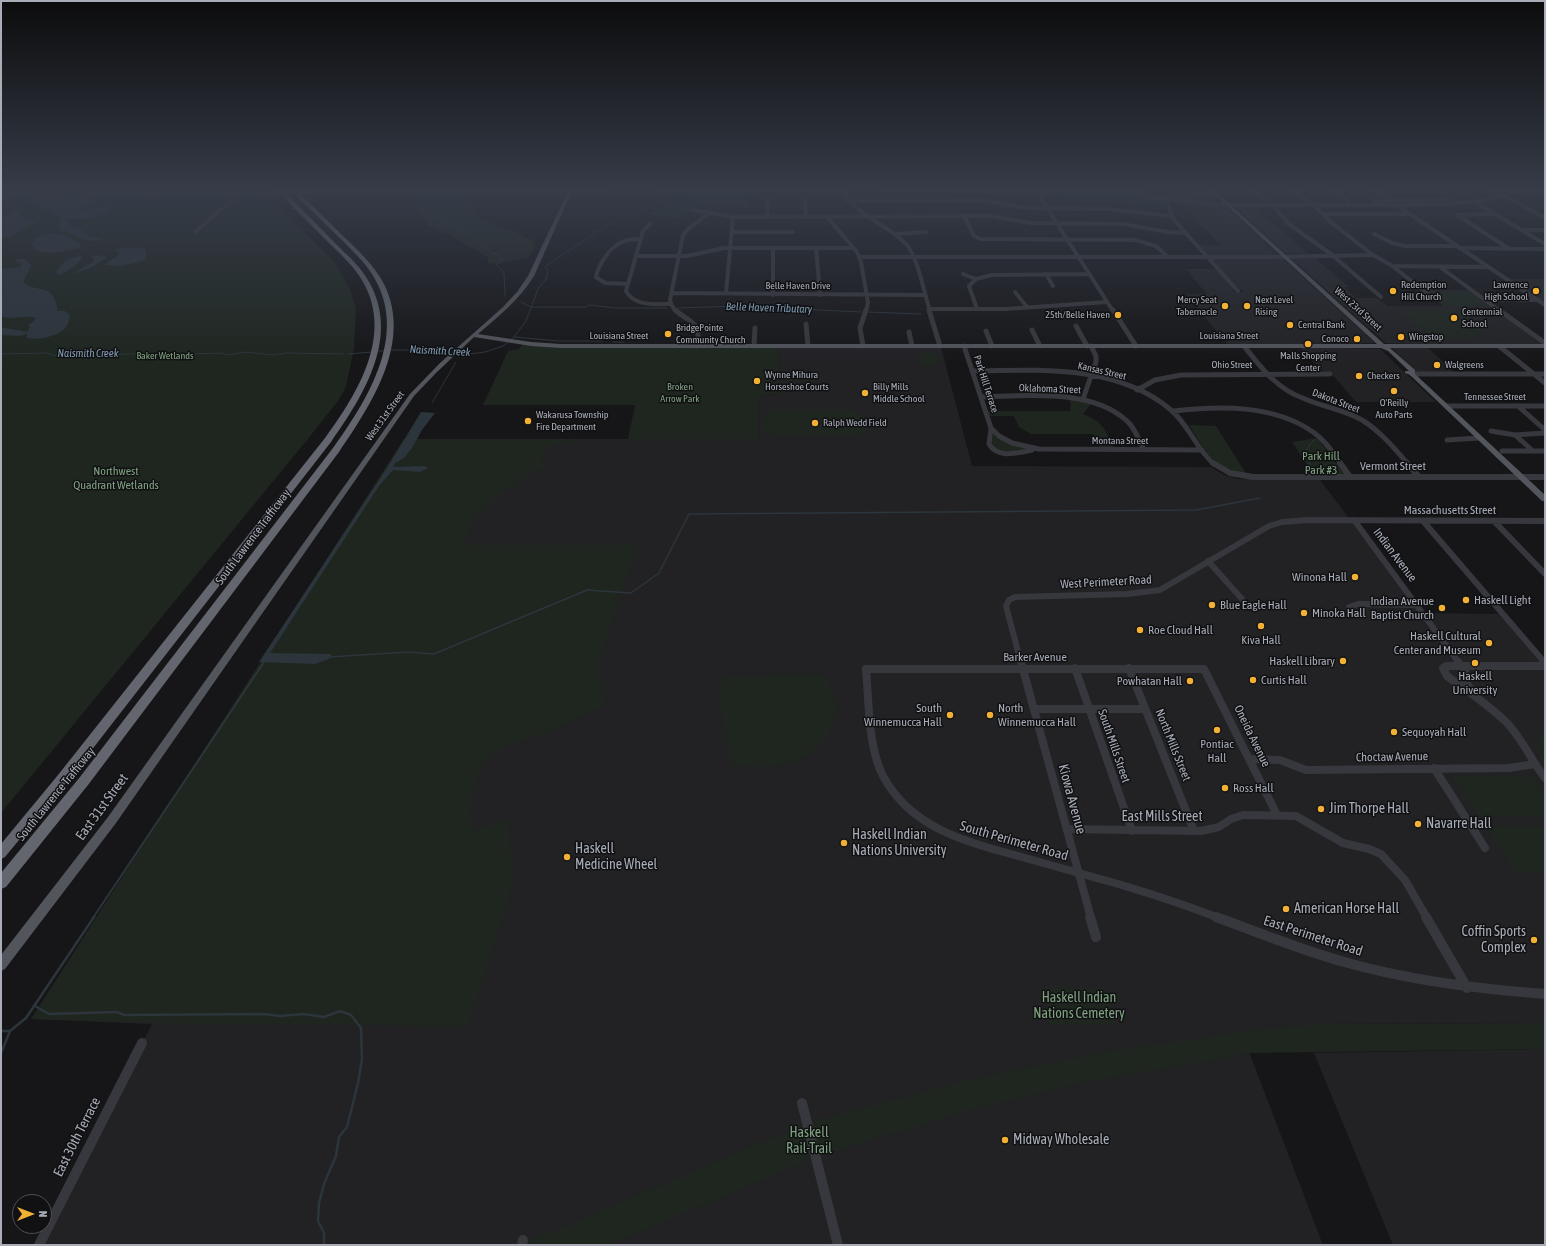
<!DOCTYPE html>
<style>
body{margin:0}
#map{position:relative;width:1546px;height:1246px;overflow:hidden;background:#161618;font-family:"Asap Condensed",sans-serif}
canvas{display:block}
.frame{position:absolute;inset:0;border:2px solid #a8adb8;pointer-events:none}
.north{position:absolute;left:12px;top:1194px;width:40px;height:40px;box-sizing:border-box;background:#111113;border:1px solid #4d4f55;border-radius:50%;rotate:90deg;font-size:11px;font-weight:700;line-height:16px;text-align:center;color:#a8adb8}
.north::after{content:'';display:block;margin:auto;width:14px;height:18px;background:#f2b134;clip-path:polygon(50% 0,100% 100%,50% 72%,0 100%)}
</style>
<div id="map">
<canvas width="1546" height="1246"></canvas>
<div class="frame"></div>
<div class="north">N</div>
</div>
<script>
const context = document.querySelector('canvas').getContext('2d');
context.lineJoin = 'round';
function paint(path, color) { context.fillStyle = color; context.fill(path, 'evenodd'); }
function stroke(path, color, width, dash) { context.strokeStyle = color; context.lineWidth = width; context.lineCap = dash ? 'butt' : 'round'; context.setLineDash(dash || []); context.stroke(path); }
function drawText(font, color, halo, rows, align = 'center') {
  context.font = font + ' "Asap Condensed",sans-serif'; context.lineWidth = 3; context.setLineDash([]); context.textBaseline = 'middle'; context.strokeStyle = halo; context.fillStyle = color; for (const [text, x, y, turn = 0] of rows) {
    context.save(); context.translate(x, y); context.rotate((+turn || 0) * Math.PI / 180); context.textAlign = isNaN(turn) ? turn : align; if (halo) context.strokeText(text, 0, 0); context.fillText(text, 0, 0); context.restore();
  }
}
paint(new Path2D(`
 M1169,192h42l8,8 -26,1 -23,-2z
 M1188,202l39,5 51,48 -69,1 -11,-11h22l-26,-27z
 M1234,206h19l55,48 -23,-1z
 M1313,256l36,31h-5l12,11h21l10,8h56l-18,-16h45l72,54 -103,1 -53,-2 -95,-85z
 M1211,259h72l92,84 -147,2 -42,-51h21l-21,-25h31l16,19v3l5,2 6,-1 -8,-6z
 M1508,279h37v25z
 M779,347l68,1 94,-1 31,119 239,1 13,8 14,4 82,1 101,133 78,1 46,53v356l-223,1 -76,20 77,201h-1284l113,-221 -121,-5 373,-580h354l1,-42 16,-3 3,-2 2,-5z
 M1299,347l81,2 56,53h-80l-25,-29 -10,-3z
 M1427,347l28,26 -39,-1 -24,-24z
 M1545,1049v196h-152l-79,-192z`), '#222225');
paint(new Path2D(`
 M658,191h184v1h-92l-3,16 -46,-5 -21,16 -31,-5 41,-21h-28z
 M845,191h286l3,2 54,9 2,5 -21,-4v3h-3l1,4 -45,-7 -61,-3 -1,-3 -113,-5z
 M1,192h261l71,68 17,29 6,19 -2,40 -8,39 -8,14 -31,39 -306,373z
 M418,193h46l13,25 34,12 24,12 -1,6 -6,10 -40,6v-7l-42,-24 -15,-6 -15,-17z
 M1432,292h37l18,14h-37z
 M1404,310h54l25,19 -8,9h-43l-30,-25z
 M523,344l256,3 1,43 -5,4 -16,3 -1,42h-130l7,-34h-152l25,-54 11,-2z
 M920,353h16l4,11 -16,3 -6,-4 3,-4z
 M785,372h20l1,9h-21z
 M1068,398l24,5 -9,11c21,8 21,15 31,34h-14l-7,-14h-62l-12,-7 -5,-11h-25l-2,-5h83l1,-7z
 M764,410h87l16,7 3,4 1,4 -6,8 -14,3h-71l-12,-3 -6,-6v-7l8,-6 -6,-1z
 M1189,425l27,1 31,49c-36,-10 -39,-19 -58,-50z
 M993,433l33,16v1l-26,2 -9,-7z
 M1317,438l27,35 1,1 -30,2 -23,-34z
 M404,439h171c-11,5 -28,5 -34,17l4,11 -28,15 -26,20 -15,13 -12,24 2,4 5,2h166l-39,119 6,42 -69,31 -32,11 -14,10 -8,7 -6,17 -5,26 2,23 36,-12 5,63 -27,88 -19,56 -315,-3 -121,-4z
 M824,675c5,8 10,16 11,25 5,31 -21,56 -48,63 -18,6 -37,4 -56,1l-13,-74 6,-11 10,-3z
 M1545,731v36c-7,-12 -13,-26 0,-36z
 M1451,775l80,1 14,19v22l-67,-1z
 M1485,826l60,1v45l-30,-1z
 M1042,987l64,1 10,37 -66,-1z
 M1545,1023v26l-294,4 -156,27 -123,29 -158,49 -205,87h-78l1,-5 273,-116 165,-45 114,-23 159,-25 79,-7z`), '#1e261f');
paint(new Path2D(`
 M60,198l35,1 -15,12 32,-6v2l-4,2 2,1c-10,7 -19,9 -31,9 -5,0 -7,-3 -12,0l3,8 9,1 12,9 11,2c-15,6 -27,-5 -41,-9l-2,-3 2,-8 -2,-3 -26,-13 -4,-1h2l-4,-3z
 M14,211h4l3,4 -3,2 10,2 -4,2 8,-1 4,2 -25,14 -10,3v-20z
 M55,233l14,4 13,9c-7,5 -33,8 -42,6 -5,-2 -7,-5 -9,-10l10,-6z
 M136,247l10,3 -1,9 -2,2 -24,5 -15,-1 15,-10v-2l-5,-4z
 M95,255l13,2 -16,10 -22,8 22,-12 2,-2 -2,-4z
 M83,256c-3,7 -17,18 -26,19v-4c7,-10 12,-14 26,-15z
 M15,259h11l5,7 -7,14v3c17,11 29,-1 34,28h7l5,4c-1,4 -1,8 -4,12 -7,10 -28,13 -39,11v-4l-8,2 -18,-1v-8l26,5 3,-5 -2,-3 4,-1 4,-5c-10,-4 -24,3 -35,-2v-47l19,-2 2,-4h-3z
 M421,412l14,1 -13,17 -10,18 -8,10 -9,5 -2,4 32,-1 3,2 -8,4 -27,-2 -14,16 -109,167 62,1 -3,5 -14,5 -56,-2 128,-194z`), '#2c353c');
stroke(new Path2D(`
 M1053,191l20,2 20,-2
 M1098,191l46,8 75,8
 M425,194l-1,8 11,15 31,14 27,23h4l4,4v4l-5,2 8,9 1,23
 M1397,203l52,-1
 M1218,208l14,8
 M521,302l10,5h54l4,-2 28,3h50
 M678,308l62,-2 121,6
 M868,312l53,2
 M514,337l45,4h43
 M613,342h11
 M390,350h30l43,5 22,-3 18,-6 11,-9 12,-16 12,-32 8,-10 2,-9 -3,-3 5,-4 67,-44 60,-23 23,-5
 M376,351h8
 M1,354l46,-1 5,2 25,1 76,-3 13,2 54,-2 9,2 15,-3 30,3 12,-2 57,1
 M348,354l24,-2
 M432,403l24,-41
 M1310,464l-4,-13 4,-7 4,-4`), '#2c353c', 1);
stroke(new Path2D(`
 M1309,463l4,8
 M329,657l79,-5 26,2 153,-64 44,3 28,-20 30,-59 507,-4 64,-12
 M263,663l2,-3`), '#2c353c', 1.5);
stroke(new Path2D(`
 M93,918l171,-256`), '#2c353c', 2);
stroke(new Path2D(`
 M35,1006l14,8 68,-2 7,3 140,-1 16,2 23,-2 21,3 16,-6 11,4 10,13 1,31 -4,24 -11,44 -8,10 -3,19 -12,28 -5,19 -1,18 6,12v12
 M1,1031h9l-9,22
 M10,1031l16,-13 68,-101`), '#2c353c', 2.5);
stroke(new Path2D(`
 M844,191c12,26 44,33 62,53 12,13 18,49 24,67
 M1133,191l15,6 77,8h212l52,-5 19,-8h37
 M1254,191l20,16 16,18 41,29 50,43
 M1294,191l20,14 19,19 40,31 18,10 41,32
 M1335,191l14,10
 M1375,191l14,9
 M1496,191l49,27
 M316,193l291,-1
 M1,196l264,-2
 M1040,197l73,114
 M805,200l1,17
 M848,201h138l41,7 79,1 65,7
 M1373,201l79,-2
 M1473,201l72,43
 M1168,206l6,14 64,71
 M1398,206l147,99
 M692,210l44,7 254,-1 41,7 92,1 45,8 17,1
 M1323,214h87
 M1457,215l51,33
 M1457,215l37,-1
 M964,216l10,20 6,3 155,1 21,6 12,11
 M767,217l1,-17
 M827,217l30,35 4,10 7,41 -2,8
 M650,224l-7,7 -17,60c9,16 29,13 45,13
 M1523,230h22
 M195,232l44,-38
 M732,232h61
 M897,234l29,-2
 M1374,234l18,9 13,3h52
 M773,248v47
 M816,248l4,47
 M1459,248l86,1
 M636,256h51l37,-8h129
 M859,257h410l104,-2
 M1392,266l95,1
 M1440,267l60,44
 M963,274l13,5
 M1046,274l7,12
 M628,284l-23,-1 -9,-6c2,-12 14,-30 26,-35 6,-3 13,-3 19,-3
 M1015,292l12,15
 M672,293l252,2
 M726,293l7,-76
 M1486,300h50
 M929,309h76l102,-7
 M977,309l-8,-23 7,-7 16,-4 97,-1
 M676,311l-4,-5 -2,-6 13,-65 5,-6 21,-16`), '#37383d', 4);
stroke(new Path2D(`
 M675,310c15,13 27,11 22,36
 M929,310l11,36
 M1113,310l23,36
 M1499,310l46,33
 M806,324l2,22
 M1076,326l11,20
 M1032,330l8,16
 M986,331l6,15
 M909,332l3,14
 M754,346l1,-18
 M863,346l-3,-18 6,-18
 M964,346l27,82 8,8 13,7 27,6 163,1
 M1244,346c18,23 33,43 61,53 19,8 39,11 57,21 18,11 33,29 46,44
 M1499,346l46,37
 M972,371c66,-1 145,-7 199,39 18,15 25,39 43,54
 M1412,374h133
 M1137,390l18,-10 26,-5 149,-1
 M981,397c45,-1 110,-9 146,24 8,7 12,19 17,29
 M1083,399l13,-37v-6l-5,-10
 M1446,406h99
 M1518,406l27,24
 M1173,411c46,-5 100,-7 140,21 12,8 20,21 28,32
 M991,428l-2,16c9,15 28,9 43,6
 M1491,431l24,4 30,-2
 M1515,435l18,16
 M1447,440l32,-2
 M1502,451h43`), '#37383d', 5);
stroke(new Path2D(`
 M1213,463l17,10 23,4h292
 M1340,463l10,14
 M1407,463l12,14
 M1354,520l105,143
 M1423,521l122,142
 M1494,521l51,53
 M1208,561l34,38
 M1349,607l9,-3 60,1
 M1021,663l-15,-57 3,-6 6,-3 112,-3 33,-4 109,-64 13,-4 26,-2 237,1`), '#37383d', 6);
stroke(new Path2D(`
 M1021,662l70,256
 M1458,662l7,9 -1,9 9,12
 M1544,662l1,1
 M1545,666h-99l-3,2 4,8c20,15 42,29 59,46 16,16 25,38 39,56
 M1075,668l57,163
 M1129,668l65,163
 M1034,709h111
 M1250,759l30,1 26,10 203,-2 26,-4
 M1434,768l51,80
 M1067,829l134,2 18,-4 12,-8 12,-4 53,1 47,27 26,6 12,5 24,26 22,38
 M1219,918c-44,-17 -88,-31 -133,-43 -25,-7 -50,-14 -75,-21 -51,-14 -101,-28 -128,-78 -15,-29 -14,-74 -17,-107h338l73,146`), '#37383d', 8);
stroke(new Path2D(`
 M1090,917l6,20
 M1216,917c44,16 87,34 132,46 64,18 130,26 197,31
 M1426,917l41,71
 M802,1103l36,142
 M39,1245l103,-202
 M522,1245l1,-5`), '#37383d', 10);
paint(new Path2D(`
 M568,191h4l-38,85c-15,24 -35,40 -56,58l53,8 30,2h816l-166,-153h4l169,153h161v4h-155l25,22v4l130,121v6h-3l-132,-126 -5,-2v-2h4l-21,-20 -7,-3h-820l-30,-2 -57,-9 -38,36 -22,23 -298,427 -111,146 -4,2v-16l107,-138 302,-423 30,-31 63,-56 14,-15 11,-16z
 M1535,191h5l5,2v3z`), '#53555c');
paint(new Path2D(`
 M280,191h4c17,17 34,35 51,52 11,11 23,21 31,34 37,57 -2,118 -35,165l-265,341 -61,74 -4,2v-15l57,-69 267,-337c33,-45 71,-106 35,-161 -9,-14 -23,-26 -35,-38 -12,-13 -37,-35 -45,-48z
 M293,191h4c16,15 31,30 46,45 15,14 31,29 41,48 29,58 -13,121 -45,168l-251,333 -82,102 -5,2v-16l79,-96 253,-329c39,-54 82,-125 30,-186 -16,-18 -35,-35 -52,-52 -6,-6 -14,-12 -18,-19z`), '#63666e');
stroke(new Path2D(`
 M265,194l51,-1`), '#37383d', 4);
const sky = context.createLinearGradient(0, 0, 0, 365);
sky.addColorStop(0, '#0c0c0d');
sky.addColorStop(0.52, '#363c48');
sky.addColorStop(1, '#363c4800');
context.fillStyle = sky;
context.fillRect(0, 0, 1546, 365);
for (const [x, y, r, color] of [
 [1393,291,4,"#f2b134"],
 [1536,291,4,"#f2b134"],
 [1225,306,4,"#f2b134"],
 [1247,306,4,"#f2b134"],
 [1118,315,4,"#f2b134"],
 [1454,318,4,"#f2b134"],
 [1290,325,4,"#f2b134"],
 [668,334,4,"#f2b134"],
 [1401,337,4,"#f2b134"],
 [1357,339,4,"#f2b134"],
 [1308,344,4,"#f2b134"],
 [1437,365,4,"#f2b134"],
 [1359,376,4,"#f2b134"],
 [757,381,4,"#f2b134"],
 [1394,391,4,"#f2b134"],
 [865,393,4,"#f2b134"],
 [528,421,4,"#f2b134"],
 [815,423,4,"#f2b134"],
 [1355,577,4,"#f2b134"],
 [1466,600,4,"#f2b134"],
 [1212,605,4,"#f2b134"],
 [1442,608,4,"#f2b134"],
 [1304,613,4,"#f2b134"],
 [1261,626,4,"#f2b134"],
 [1140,630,4,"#f2b134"],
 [1489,643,4,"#f2b134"],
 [1343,661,4,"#f2b134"],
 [1475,663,4,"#f2b134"],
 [1253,680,4,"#f2b134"],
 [1190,681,4,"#f2b134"],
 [950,715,4,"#f2b134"],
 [990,715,4,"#f2b134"],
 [1217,730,4,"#f2b134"],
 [1394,732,4,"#f2b134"],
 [1225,788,4,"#f2b134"],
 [1321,809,4,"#f2b134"],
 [1418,824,4,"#f2b134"],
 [844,843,4,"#f2b134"],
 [567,857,4,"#f2b134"],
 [1286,909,4,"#f2b134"],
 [1534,940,4,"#f2b134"],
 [1005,1140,4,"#f2b134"]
]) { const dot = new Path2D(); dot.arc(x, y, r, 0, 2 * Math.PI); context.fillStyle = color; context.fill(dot); stroke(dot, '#111113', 1.5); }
drawText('10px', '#a8adb8', '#111113', [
 ["Redemption",1401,285],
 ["Hill Church",1401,297],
 ["Lawrence",1528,285,"right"],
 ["High School",1528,297,"right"],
 ["Mercy Seat",1217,300,"right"],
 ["Tabernacle",1217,312,"right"],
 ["Next Level",1255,300],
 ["Rising",1255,312],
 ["Centennial",1462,312],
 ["School",1462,324],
 ["25th/Belle Haven",1110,315,"right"],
 ["Central Bank",1298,325],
 ["BridgePointe",676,328],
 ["Community Church",676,340],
 ["Wingstop",1409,337],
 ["Conoco",1349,339,"right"],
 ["Malls Shopping",1308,356,"center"],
 ["Center",1308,368,"center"],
 ["Walgreens",1445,365],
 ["Wynne Mihura",765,375],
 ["Horseshoe Courts",765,387],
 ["Checkers",1367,376],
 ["Billy Mills",873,387],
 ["Middle School",873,399],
 ["O'Reilly",1394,403,"center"],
 ["Auto Parts",1394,415,"center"],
 ["Wakarusa Township",536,415],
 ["Fire Department",536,427],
 ["Ralph Wedd Field",823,423]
], 'left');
drawText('10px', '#a8adb8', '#111113', [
 ["Belle Haven Drive",798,286],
 ["West 23rd Street",1358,309,42],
 ["Louisiana Street",619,336],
 ["Louisiana Street",1229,336],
 ["Ohio Street",1232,365],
 ["Kansas Street",1102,371,13],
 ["Park Hill Terrace",986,384,72],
 ["Oklahoma Street",1050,389,2],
 ["Tennessee Street",1495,397],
 ["Dakota Street",1336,401,21],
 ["West 31st Street",385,416,-54],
 ["Montana Street",1120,441]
]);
drawText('10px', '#7fa381', '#111113', [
 ["Baker Wetlands",165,356],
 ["Broken",680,387],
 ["Arrow Park",680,399]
]);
drawText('italic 11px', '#7f9bb3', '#111113', [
 ["Belle Haven Tributary",769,308,2],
 ["Naismith Creek",440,351,3],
 ["Naismith Creek",88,354]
]);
drawText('12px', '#7fa381', '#111113', [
 ["Park Hill",1321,456],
 ["Park #3",1321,470],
 ["Northwest",116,471],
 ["Quadrant Wetlands",116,485]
]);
drawText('12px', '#a8adb8', '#111113', [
 ["Vermont Street",1393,466],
 ["Massachusetts Street",1450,510],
 ["South Lawrence Trafficway",253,537,-53],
 ["Indian Avenue",1395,555,53],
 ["West Perimeter Road",1106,582,-3],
 ["Barker Avenue",1035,657],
 ["Oneida Avenue",1252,736,64],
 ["North Mills Street",1173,745,68],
 ["South Mills Street",1114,746,71],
 ["Choctaw Avenue",1392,757,-1],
 ["South Lawrence Trafficway",56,794,-51]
]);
drawText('12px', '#a8adb8', '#111113', [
 ["Winona Hall",1347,577,"right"],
 ["Haskell Light",1474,600],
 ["Indian Avenue",1434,601,"right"],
 ["Baptist Church",1434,615,"right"],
 ["Blue Eagle Hall",1220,605],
 ["Minoka Hall",1312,613],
 ["Roe Cloud Hall",1148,630],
 ["Haskell Cultural",1481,636,"right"],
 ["Center and Museum",1481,650,"right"],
 ["Kiva Hall",1261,640,"center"],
 ["Haskell Library",1335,661,"right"],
 ["Haskell",1475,676,"center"],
 ["University",1475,690,"center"],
 ["Curtis Hall",1261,680],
 ["Powhatan Hall",1182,681,"right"],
 ["South",942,708,"right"],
 ["Winnemucca Hall",942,722,"right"],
 ["North",998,708],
 ["Winnemucca Hall",998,722],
 ["Sequoyah Hall",1402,732],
 ["Pontiac",1217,744,"center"],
 ["Hall",1217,758,"center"],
 ["Ross Hall",1233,788]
], 'left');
drawText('14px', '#a8adb8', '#111113', [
 ["Kiowa Avenue",1072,799,75],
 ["East 31st Street",102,807,-54],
 ["East Mills Street",1162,817],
 ["South Perimeter Road",1014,841,16],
 ["East Perimeter Road",1313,936,18],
 ["East 30th Terrace",77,1137,-63]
]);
drawText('14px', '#a8adb8', '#111113', [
 ["Jim Thorpe Hall",1329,809],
 ["Navarre Hall",1426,824],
 ["Haskell Indian",852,835],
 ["Nations University",852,851],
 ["Haskell",575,849],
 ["Medicine Wheel",575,865],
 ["American Horse Hall",1294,909],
 ["Coffin Sports",1526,932,"right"],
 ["Complex",1526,948,"right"],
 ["Midway Wholesale",1013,1140]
], 'left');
drawText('14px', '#7fa381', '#111113', [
 ["Haskell Indian",1079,998],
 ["Nations Cemetery",1079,1014],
 ["Haskell",809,1133],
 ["Rail-Trail",809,1149]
]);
</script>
